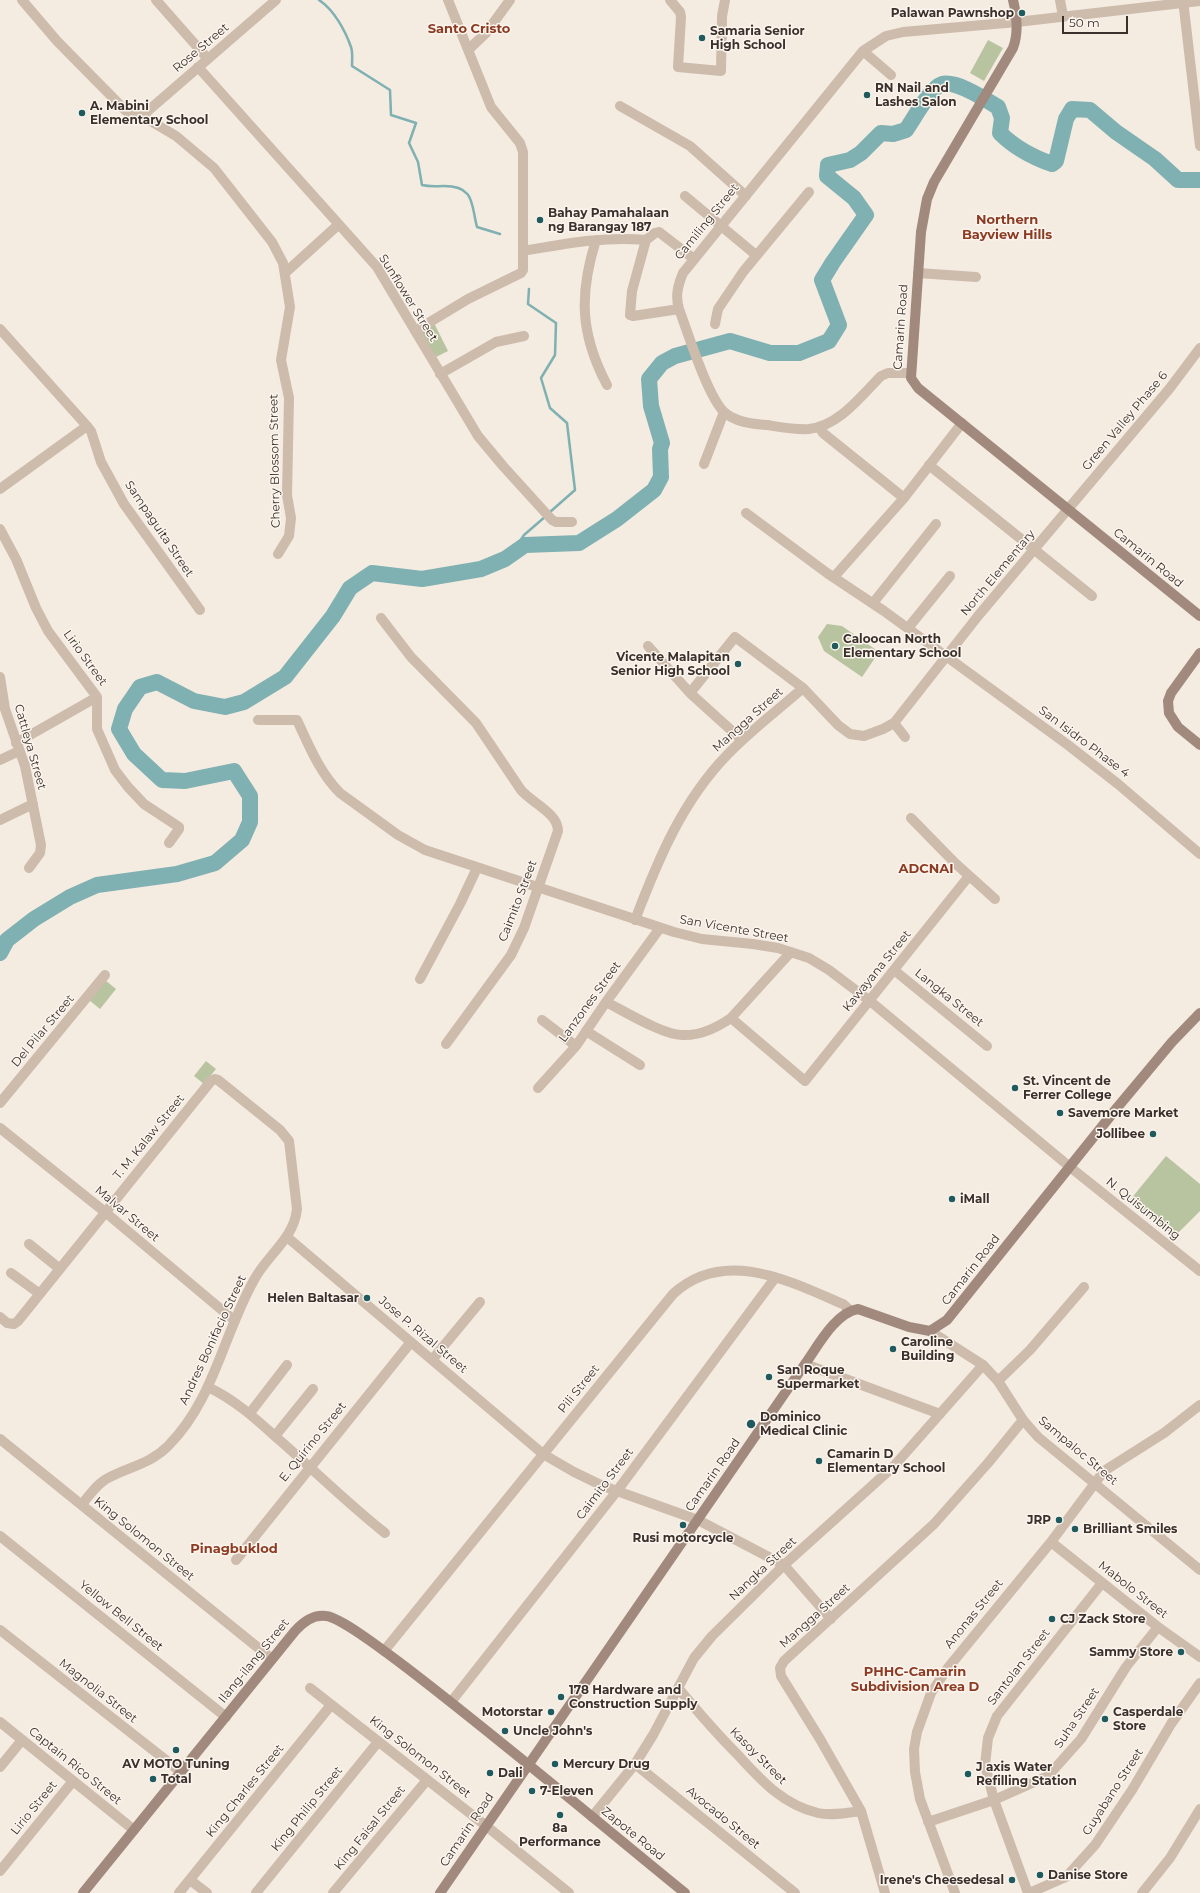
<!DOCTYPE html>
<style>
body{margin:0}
#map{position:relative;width:1200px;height:1893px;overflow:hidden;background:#f4ebe1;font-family:Montserrat,sans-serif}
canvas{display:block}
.scale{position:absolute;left:1062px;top:16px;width:66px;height:18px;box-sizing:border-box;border:2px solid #3b302b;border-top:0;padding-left:5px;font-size:12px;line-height:14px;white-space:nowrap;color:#3b302b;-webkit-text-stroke:3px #fbf5ee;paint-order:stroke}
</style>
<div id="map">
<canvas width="1200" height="1893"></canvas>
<div class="scale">50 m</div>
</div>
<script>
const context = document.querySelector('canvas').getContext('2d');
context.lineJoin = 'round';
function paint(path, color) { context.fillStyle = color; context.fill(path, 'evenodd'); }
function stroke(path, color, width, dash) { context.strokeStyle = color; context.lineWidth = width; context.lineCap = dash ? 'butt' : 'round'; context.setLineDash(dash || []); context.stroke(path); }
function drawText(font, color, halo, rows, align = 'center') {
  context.font = font + ' Montserrat,sans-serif'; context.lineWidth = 3; context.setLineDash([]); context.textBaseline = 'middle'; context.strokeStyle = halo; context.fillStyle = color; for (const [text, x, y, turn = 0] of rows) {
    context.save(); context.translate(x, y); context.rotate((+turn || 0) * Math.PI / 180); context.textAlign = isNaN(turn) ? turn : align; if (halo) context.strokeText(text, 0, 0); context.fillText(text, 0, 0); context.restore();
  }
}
paint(new Path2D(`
 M988,40l15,8 -19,33 -14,-8z
 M434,323l14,28 -14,7 -14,-28z
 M827,624l15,2 37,26 -17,25 -38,-26 -6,-14z
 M105,980l11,9 -16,20 -11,-9z
 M206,1061l10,8 -12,15 -10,-8z
 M1166,1156l34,28v27l-25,25 -45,-36z`), '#b8c4a0');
stroke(new Path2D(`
 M319,0c15,10 26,30 32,47 2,6 1,13 1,19l38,24 1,25 25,8 -7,20 9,19 4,23c8,2 14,1 22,1 31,0 27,18 33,41l23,7
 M529,289l-1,15 28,19 -1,32 -14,23 9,30 17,15 8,67 -25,22
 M511,555l13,-20 22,-19`), '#7fb0b2', 2.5);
stroke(new Path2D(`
 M0,953l7,-13 27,-21 36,-22 27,-12 80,-11 38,-11 27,-23 8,-18v-26l-16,-25 -49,10 -23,-1 -28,-26 -15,-25 6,-20 15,-22 17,-5 37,19 31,6 19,-5 41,-25 48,-61 17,-28 22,-15 50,6 59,-10 24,-10 20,-14 54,-2 38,-24 37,-29 7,-13 -1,-28 2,-6 -11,-37 -2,-27 13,-16 13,-7 55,-15 40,12h29l30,-12 10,-16 -17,-45 11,-18 33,-47 -12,-17 -27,-22 1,-11 22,-5 11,-7 20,-20 12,1 13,-4c8,-11 24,-42 36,-46 15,-4 44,16 56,23l4,11 -2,15c15,15 32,24 52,31l4,-3 10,-42 6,-10 18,1 26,22 39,27 23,21h22`), '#7fb0b2', 16);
stroke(new Path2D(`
 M22,0l35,41 69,70 7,4 9,1 34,20 38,32 58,74 11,21 7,44 -9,53 8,38 -2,97 4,23 -2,18 -11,18
 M156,0l52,59
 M670,0l10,12 1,5 -3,50 43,4 1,-55 3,-16
 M1060,0l3,16
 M1183,0l17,146
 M468,50l18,-17 24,-33
 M863,51l28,24
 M198,67l179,200 101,169 25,30 49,54 4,2h16
 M620,106l70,40 56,50
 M142,116l134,-116
 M685,196l71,59
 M596,240c-17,54 -16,94 11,145
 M646,240l9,-7 4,-1 35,27
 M523,251c41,-7 81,-15 123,-11l-14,51 -2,24 3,1 46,-7
 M285,273l53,-48
 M918,273l58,4
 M715,324l3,-15 25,-37 66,-80
 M0,329l87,97 4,5 10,31 23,42 76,106
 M415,331l53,-32 53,-26 2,-3v-118l-3,-9 -29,-36 -43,-107
 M911,373h-23l-7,3c-20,20 -42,50 -72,53 -13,1 -29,-2 -42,-4 -15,-1 -32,-3 -43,-13 -17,-17 -36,-79 -45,-103 -4,-13 -1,-24 4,-36l180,-222 23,-15 17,-4 114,-10
 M440,374l56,-32 28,-6
 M819,427l4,6 81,65
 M704,464l20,-52
 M929,465l163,131
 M0,489l87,-63
 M746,513l81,60 57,38 184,134 50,39 82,70
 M0,529l16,30 20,49 12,23 49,66v32l18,41 13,17 16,17 35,23v2l-10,14
 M834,577l70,-79 58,-75
 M873,603l63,-79
 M381,618l30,39 65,66 45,67c11,13 37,23 37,41l-34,97 -13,27 -65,89
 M908,628l42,-52
 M648,646l42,47 52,47
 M0,677l5,32 20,57 16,79 -1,8 -11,15
 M690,693l45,-56 68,51 35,37 12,9 14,2 19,-7 11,-6 84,-107 192,-228 30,-40
 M258,720h39c12,26 23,53 43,73l58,42 27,15 249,82 28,7 51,5 25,4 31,10 20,12 41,31 200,166 130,104
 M894,723l11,14
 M16,743l81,-46
 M0,760l19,-9
 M911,818l44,45 40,36
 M0,820l33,-16
 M635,920c23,-60 47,-119 93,-166 23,-24 50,-44 75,-66
 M894,970l93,76
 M420,979l40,-75 17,-36
 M606,1002c18,9 57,33 76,33 18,1 36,-8 49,-17l60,-66
 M731,1018l74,63 164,-205
 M542,1020l34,26
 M586,1031l54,34
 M538,1088l38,-42 30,-44 54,-74
 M0,1103l105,-128
 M0,1128l105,84 130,109
 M287,1237l256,217 31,18 29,14 95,34 86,45 47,54
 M29,1244l31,25
 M11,1273l29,21
 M0,1317l7,6 7,1 4,-3 193,-240 4,-2 3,1 62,50 9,11 8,68c-3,30 -30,46 -43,71 -31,55 -40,120 -86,166 -18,18 -37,20 -58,31 -12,5 -20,18 -28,27
 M432,1360l48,-58
 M805,1364l135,50
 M998,1381l32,-31 54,-63
 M208,1387c27,13 47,31 69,51 36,31 70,65 108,95
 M250,1413l37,-48
 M275,1436l38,-47
 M0,1536l226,181
 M1051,1542l107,85 42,30
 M236,1560l175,-218
 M0,1630l181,142
 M384,1651l289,-357c51,-47 116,-13 170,10l8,7
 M310,1688l175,137 84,68
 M679,1689c19,23 38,45 59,66 23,25 45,50 80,58 14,3 29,0 43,-2
 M451,1702l166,-211 158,-213
 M0,1722l134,108
 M635,1764l160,129
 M0,1767l22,-27
 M592,1817l43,-53 18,-29 41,-77 18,-22 72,-71 110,-99 89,-101
 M928,1822l66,-22 54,-24 33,-37 45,-72 32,-40
 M0,1871l73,-90
 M190,1880l17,13
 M179,1893l152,-188
 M256,1893l122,-151
 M333,1893l94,-113
 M885,1893l-24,-82 -41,-72 -39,-63 -1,-8 4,-7 150,-137 54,-61 35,-43
 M955,1893l-35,-94 -5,-27 -1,-23 3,-17 14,-39 16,-24 104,-127 53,-71 60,-38 36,-28
 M1028,1893l-34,-93 -9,-35 3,-27 9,-22 105,-133
 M1029,1893l37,-16 29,-32 37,-55 39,-66 29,-41
 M1142,1893l28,-35 30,-49`), '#cdbbac', 10);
stroke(new Path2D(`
 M1017,22l183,-21
 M930,1331l53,34 15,16 25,39 15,17 162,133
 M0,1439l272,220`), '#cdbbac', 10);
stroke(new Path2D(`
 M1013,0c4,16 6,32 0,48l-79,134 -7,17 -6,33 -10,146 7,10 282,228
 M1200,653l-29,40 -3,8 1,12 9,14 22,18
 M83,1893l212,-262c8,-9 18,-17 31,-15 17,2 66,41 81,52 95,73 186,150 278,225
 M440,1893l365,-529c13,-18 30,-51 53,-55l51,18 21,4 17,-11 169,-211 56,-67 28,-29`), '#a18a7d', 10);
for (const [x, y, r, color] of [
 [1022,13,4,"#1f5a5e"],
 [702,38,4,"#1f5a5e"],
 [867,95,4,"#1f5a5e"],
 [82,113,4,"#1f5a5e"],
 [540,220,4,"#1f5a5e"],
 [835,646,4,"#1f5a5e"],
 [738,664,4,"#1f5a5e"],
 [1015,1088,4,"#1f5a5e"],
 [1060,1113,4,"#1f5a5e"],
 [1153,1134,4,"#1f5a5e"],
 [952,1199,4,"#1f5a5e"],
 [367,1298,4,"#1f5a5e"],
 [893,1349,4,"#1f5a5e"],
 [769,1377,4,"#1f5a5e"],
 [751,1424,5,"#1f5a5e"],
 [819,1461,4,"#1f5a5e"],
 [1059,1520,4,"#1f5a5e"],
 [683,1525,4,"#1f5a5e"],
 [1075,1529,4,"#1f5a5e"],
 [1052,1619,4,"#1f5a5e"],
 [1181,1652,4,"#1f5a5e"],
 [561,1697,4,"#1f5a5e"],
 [551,1712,4,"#1f5a5e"],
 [1105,1719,4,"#1f5a5e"],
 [505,1731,4,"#1f5a5e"],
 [176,1750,4,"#1f5a5e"],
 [555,1764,4,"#1f5a5e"],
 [490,1773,4,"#1f5a5e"],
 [968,1774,4,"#1f5a5e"],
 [153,1779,4,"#1f5a5e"],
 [532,1791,4,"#1f5a5e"],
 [560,1815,4,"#1f5a5e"],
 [1040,1875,4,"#1f5a5e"],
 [1012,1880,4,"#1f5a5e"]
]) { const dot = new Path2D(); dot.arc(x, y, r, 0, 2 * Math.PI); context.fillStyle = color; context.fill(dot); stroke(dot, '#fbf5ee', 1.5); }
drawText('bold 12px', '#3b302b', '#fbf5ee', [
 ["Palawan Pawnshop",1014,13,"right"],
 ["Samaria Senior",710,31],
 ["High School",710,45],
 ["RN Nail and",875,88],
 ["Lashes Salon",875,102],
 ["A. Mabini",90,106],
 ["Elementary School",90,120],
 ["Bahay Pamahalaan",548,213],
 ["ng Barangay 187",548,227],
 ["Caloocan North",843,639],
 ["Elementary School",843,653],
 ["Vicente Malapitan",730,657,"right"],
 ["Senior High School",730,671,"right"],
 ["St. Vincent de",1023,1081],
 ["Ferrer College",1023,1095],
 ["Savemore Market",1068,1113],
 ["Jollibee",1145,1134,"right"],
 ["iMall",960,1199],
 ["Helen Baltasar",359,1298,"right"],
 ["Caroline",901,1342],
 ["Building",901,1356],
 ["San Roque",777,1370],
 ["Supermarket",777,1384],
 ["Dominico",760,1417],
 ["Medical Clinic",760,1431],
 ["Camarin D",827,1454],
 ["Elementary School",827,1468],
 ["JRP",1051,1520,"right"],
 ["Brilliant Smiles",1083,1529],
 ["Rusi motorcycle",683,1538,"center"],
 ["CJ Zack Store",1060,1619],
 ["Sammy Store",1173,1652,"right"],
 ["178 Hardware and",569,1690],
 ["Construction Supply",569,1704],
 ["Motorstar",543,1712,"right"],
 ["Casperdale",1113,1712],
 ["Store",1113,1726],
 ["Uncle John's",513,1731],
 ["AV MOTO Tuning",176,1764,"center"],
 ["Mercury Drug",563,1764],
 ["J axis Water",976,1767],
 ["Refilling Station",976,1781],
 ["Dali",498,1773],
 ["Total",161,1779],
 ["7-Eleven",540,1791],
 ["8a",560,1828,"center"],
 ["Performance",560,1842,"center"],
 ["Danise Store",1048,1875],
 ["Irene's Cheesedesal",1004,1880,"right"]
], 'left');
drawText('12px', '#3b302b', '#fbf5ee', [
 ["Rose Street",201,48,-40],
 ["Camiling Street",707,222,-51],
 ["Sunflower Street",408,298,58],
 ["Camarin Road",901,327,-86],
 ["Green Valley Phase 6",1125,421,-50],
 ["Cherry Blossom Street",275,461,-91],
 ["Sampaguita Street",159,529,56],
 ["Camarin Road",1148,558,39],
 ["North Elementary",998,573,-50],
 ["Lirio Street",85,658,54],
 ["Mangga Street",748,720,-42],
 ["San Isidro Phase 4",1084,742,37],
 ["Cattleya Street",30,747,74],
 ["Caimito Street",518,901,-69],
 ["San Vicente Street",734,929,10],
 ["Kawayana Street",877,971,-51],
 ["Langka Street",949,998,39],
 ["Lanzones Street",590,1002,-54],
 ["Del Pilar Street",43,1031,-50],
 ["T. M. Kalaw Street",149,1137,-51],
 ["N. Quisumbing",1143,1209,39],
 ["Malvar Street",127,1214,40],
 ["Camarin Road",971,1270,-52],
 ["Jose P. Rizal Street",423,1335,40],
 ["Andres Bonifacio Street",213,1340,-65],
 ["Pili Street",579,1389,-51],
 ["E. Quirino Street",313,1442,-51],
 ["Sampaloc Street",1078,1451,40],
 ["Camarin Road",713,1475,-55],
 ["Caimito Street",605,1484,-53],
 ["King Solomon Street",144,1539,39],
 ["Nangka Street",763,1569,-43],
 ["Mabolo Street",1133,1590,38],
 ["Anonas Street",974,1614,-51],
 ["Yellow Bell Street",121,1616,39],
 ["Mangga Street",815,1616,-42],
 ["Ilang-ilang Street",254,1661,-51],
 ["Santolan Street",1019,1667,-52],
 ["Magnolia Street",98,1691,38],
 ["Suha Street",1077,1718,-56],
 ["Kasoy Street",758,1756,45],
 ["King Solomon Street",420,1757,38],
 ["Captain Rico Street",75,1766,39],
 ["King Charles Street",245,1791,-51],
 ["Guyabano Street",1113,1792,-57],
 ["Lirio Street",34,1808,-51],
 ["King Philip Street",307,1809,-51],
 ["Avocado Street",723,1818,39],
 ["King Faisal Street",370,1828,-51],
 ["Camarin Road",467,1830,-56],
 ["Zapote Road",633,1834,39]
]);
drawText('bold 13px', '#8c3b22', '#fbf5ee', [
 ["Santo Cristo",469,29],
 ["Northern",1007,220],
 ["Bayview Hills",1007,235],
 ["ADCNAI",926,869],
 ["Pinagbuklod",234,1549],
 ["PHHC-Camarin",915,1672],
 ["Subdivision Area D",915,1687]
]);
</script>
